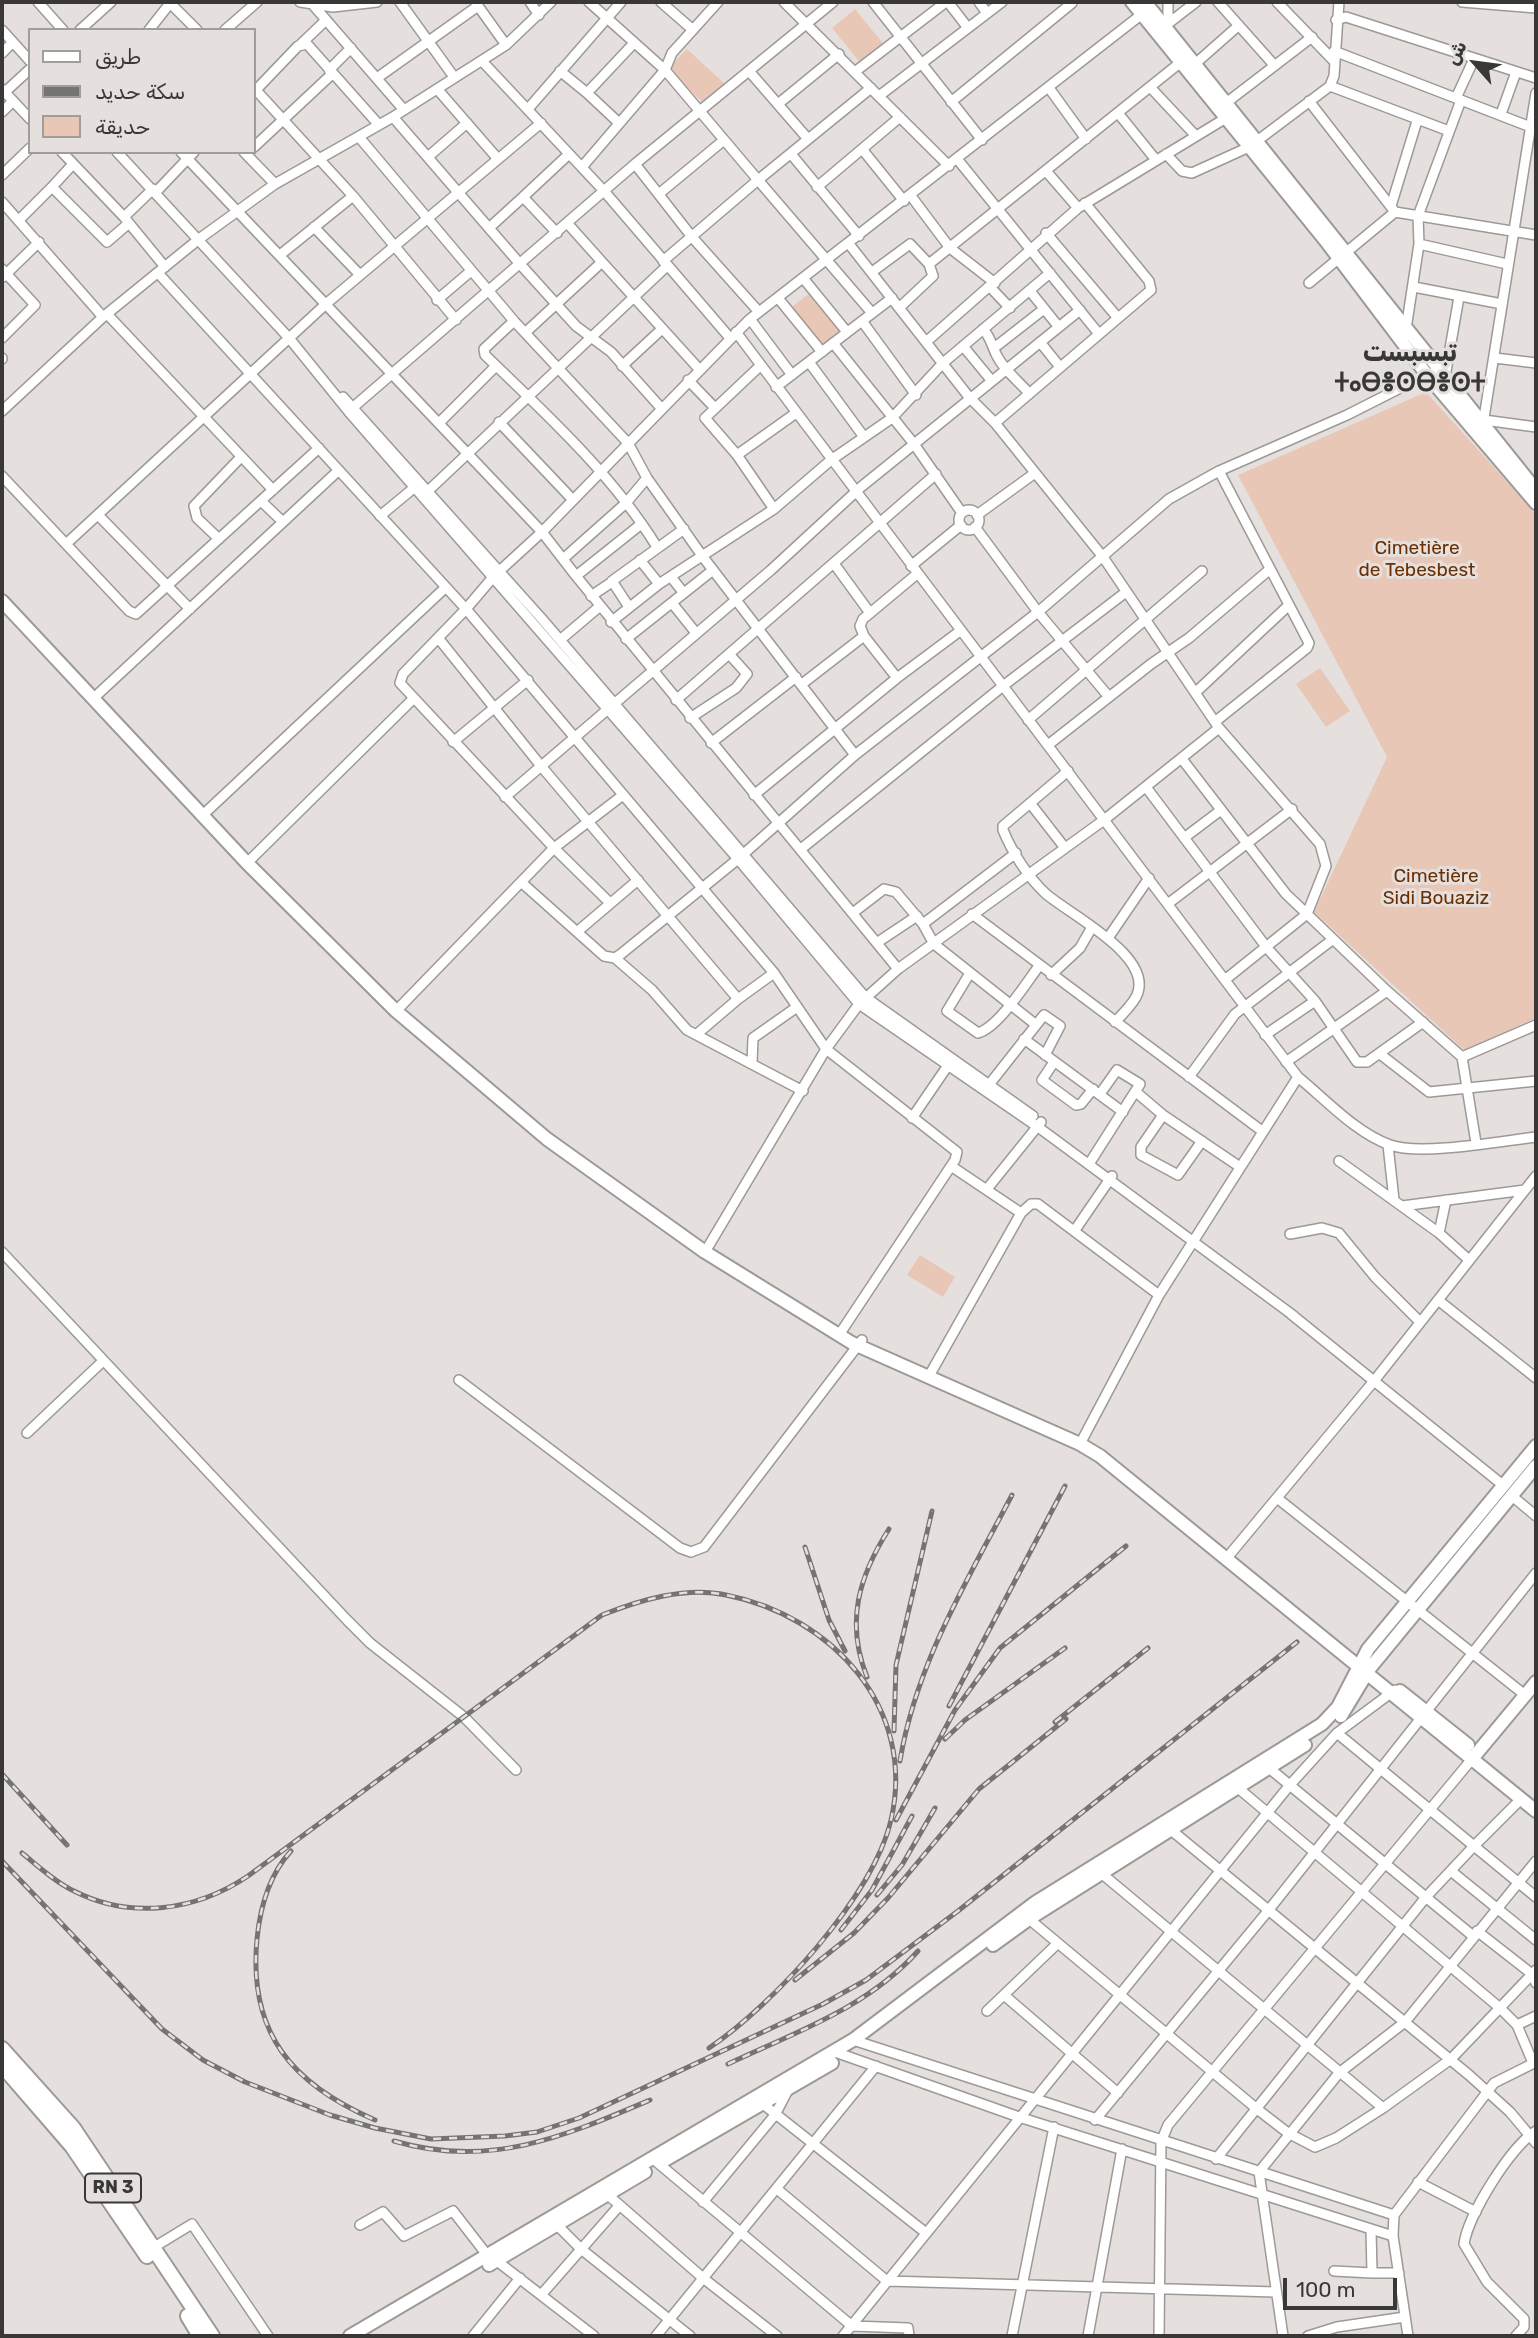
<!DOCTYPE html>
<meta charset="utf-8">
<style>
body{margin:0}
#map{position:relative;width:1538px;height:2338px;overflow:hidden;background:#e5e0de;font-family:Rubik,Vazirmatn,sans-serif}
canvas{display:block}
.frame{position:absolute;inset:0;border:4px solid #393837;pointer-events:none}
.legend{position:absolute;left:28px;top:28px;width:228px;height:126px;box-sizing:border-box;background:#e5e0de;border:2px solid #a09d9b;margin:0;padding:9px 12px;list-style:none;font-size:21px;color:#393837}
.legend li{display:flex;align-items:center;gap:14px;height:35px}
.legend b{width:35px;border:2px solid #a09d9b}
.north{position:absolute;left:1440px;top:28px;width:70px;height:70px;-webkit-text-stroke:5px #e5e0de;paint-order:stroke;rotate:298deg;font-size:19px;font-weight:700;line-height:28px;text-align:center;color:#393837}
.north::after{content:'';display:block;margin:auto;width:24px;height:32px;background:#393837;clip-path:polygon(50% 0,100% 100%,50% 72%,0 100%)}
.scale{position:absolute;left:1283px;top:2278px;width:114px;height:32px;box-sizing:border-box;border:4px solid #393837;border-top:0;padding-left:9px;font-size:21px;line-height:24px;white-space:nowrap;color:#393837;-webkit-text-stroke:5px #e5e0de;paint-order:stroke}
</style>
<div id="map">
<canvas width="1538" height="2338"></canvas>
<div class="frame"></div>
<ul class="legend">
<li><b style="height:9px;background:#fff"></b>طريق</li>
<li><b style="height:9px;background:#767473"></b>سكة حديد</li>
<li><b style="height:19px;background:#e8c7b6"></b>حديقة</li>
</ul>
<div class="north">ش</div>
<div class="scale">100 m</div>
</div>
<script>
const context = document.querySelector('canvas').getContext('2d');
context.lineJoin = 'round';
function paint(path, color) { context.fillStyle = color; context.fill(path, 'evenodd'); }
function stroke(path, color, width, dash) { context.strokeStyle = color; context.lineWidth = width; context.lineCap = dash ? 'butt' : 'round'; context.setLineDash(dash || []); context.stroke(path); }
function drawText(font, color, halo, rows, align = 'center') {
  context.font = font + ' Rubik,Vazirmatn,"Noto Sans Tifinagh",sans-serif'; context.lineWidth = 6; context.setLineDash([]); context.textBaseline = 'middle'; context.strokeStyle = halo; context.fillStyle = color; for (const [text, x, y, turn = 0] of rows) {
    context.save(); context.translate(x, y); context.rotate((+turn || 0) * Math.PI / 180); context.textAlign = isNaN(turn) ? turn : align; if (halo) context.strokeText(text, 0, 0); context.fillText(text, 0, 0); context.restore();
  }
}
paint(new Path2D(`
 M855,9l30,37 -23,19 -30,-37z
 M687,49l38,35 -19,21 -39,-35z
 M811,292l31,40 -19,16 -31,-41z
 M1426,392l110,122v504l-72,32 -150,-138 73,-155 -149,-282z
 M1320,668l30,43 -24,16 -30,-43z
 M920,1255l35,22 -12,20 -36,-22z`), '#e8c7b6');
const minor = new Path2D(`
 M38,2l25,28
 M169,2l28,28
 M300,2l33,5 44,-5
 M400,2l54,75
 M530,2l9,13
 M589,2l76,68 93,110 -95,81
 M661,2l32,28
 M784,2l165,164
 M873,2l109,138
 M948,2l20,26
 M979,2l8,11
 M1218,2l56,63
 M1277,2l56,58
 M1462,2l74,6
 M476,3l30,42
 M314,6l90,104
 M1336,20l10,-3 190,61
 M1168,25v-23
 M1165,26l31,-24
 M2,30l28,31
 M80,30l31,-28
 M149,30l22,-28
 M225,30l32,-28
 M301,44l25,-24
 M1334,51l194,75
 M2,53l11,-11
 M482,61l122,130 126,147
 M1195,64l43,-38
 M329,70l22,-22
 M560,71l27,22
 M749,71l59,68
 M856,71l90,-69
 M377,78l101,-72
 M1330,86l119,45
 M1150,87l45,48
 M254,88l99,108 103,124
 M871,88l-113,92 114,133
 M1049,88l37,51
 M2,89l28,30
 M438,90l60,69
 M5,92l25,-23
 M254,92l44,-46 9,-2 72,81
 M879,96l123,-94
 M1456,98l18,-39
 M1309,101l86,111 141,23
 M951,102l121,-99
 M1226,103l86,-66
 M778,104l61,-50
 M528,109l93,-107
 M2,112l11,-11
 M1118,113l38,47
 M1501,114l15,-42
 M393,117l127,147 56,62 35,26 51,57
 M619,123l-32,-30 47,-50
 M359,137l155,184 114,122 19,35 56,79 152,198
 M254,147l78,-73
 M862,149l42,52
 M62,152l62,65 41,50
 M117,152l172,186 60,74 389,447 121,145 179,123 256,189
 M181,152l361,380 34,44 64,-51
 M244,152l31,32
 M791,154l68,82
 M1166,154l16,17 10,2 57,-26 81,-61 4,-10 5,-74
 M429,156l38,-33
 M958,160l141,174
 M635,164l57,73 67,75
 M582,167l83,-97 7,-17 46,-51
 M1046,171l32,37
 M2,175l28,-27
 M52,187l21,-23
 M817,187l83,-70
 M156,192l38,-40
 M660,193l64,-53
 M911,196l39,52 45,35
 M523,197l46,-43
 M2,202l101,115
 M1391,206l26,-85
 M124,217l29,-28
 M19,220l33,-33 55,55 22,-19
 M314,227l46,48
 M489,228l34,-31 34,36
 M1046,233l72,85
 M849,244l120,153 26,26 108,134 116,171 101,116 6,22 -19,48 80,77 75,66 74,-32
 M1419,244l88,20
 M280,255l73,-59
 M602,262l97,107
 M2,269l33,36 -33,33
 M872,272l38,-28 19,20
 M158,273l308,336 28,-33 48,-44 208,-213 396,-308
 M3,277l36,-35
 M803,278l44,54
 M1309,283l86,-71
 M990,287l20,21
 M1414,287l88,17
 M1030,291l28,35
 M778,298l44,54
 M437,300l34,-29
 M899,308l34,-32 -4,-12 252,-202
 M107,314l166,176
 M750,319l42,56
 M514,321l-30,28 1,6c61,59 127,119 172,192
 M862,321l54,74
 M983,329c8,9 8,15 13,25 7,15 22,27 33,39
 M1406,329l13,-85 -1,-28 43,-116
 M526,332l76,-70 -34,-38
 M736,332l562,745c27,22 58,56 92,68 31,11 111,-4 146,-8
 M926,342l152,-134 148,-90
 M1040,342l20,25
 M833,343l81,101 48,69
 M963,346l28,34
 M994,348l50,-39
 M2,358v1
 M1495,358l41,5
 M809,362l55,75
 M622,366l40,-37
 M760,366l-55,52 32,37 37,54
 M1445,377l14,-80
 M688,380l27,28
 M776,387l116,-89
 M343,397l199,222 323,378 168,119
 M350,410l285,-246 198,-162
 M2,411l101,-94 96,-78 76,-55 118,-67 113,-72 45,-43
 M1484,420l52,7
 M499,422l74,78
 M439,423l57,-57
 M995,423l156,-133 -2,-9 -64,-78
 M1483,424l53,-331
 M737,455l59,-42
 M2,476l127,135 7,3 183,-166
 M429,490l238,-224
 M261,501l22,21
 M959 520a10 10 0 1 1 20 0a10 10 0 1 1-20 0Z
 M98,515l92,94
 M977,515l58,-42
 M380,516l35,-29
 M975,527l63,85 71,85
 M219,539l-22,-21 -3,-12 47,-49
 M66,544l261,-241 214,-180
 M563,559l63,-56 21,-25
 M640,560l19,24
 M835,565l35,48
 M911,566l50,-41
 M576,576l322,393
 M671,577l12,15
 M591,596l21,-14
 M672,603l24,30
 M629,607l-17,-26 72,-52
 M611,622l48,-38 115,-75 57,-49 61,-42 51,-55 107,-90
 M864,636l-4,-10 3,-7 54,-45
 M439,639l102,127 197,233
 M626,639l87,-69
 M560,640l39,-33
 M802,684l62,-48 33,42
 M1196,692l93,-87
 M97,695l242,-225
 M676,700l260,-226
 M690,718l46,-30 11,-14 -18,-20
 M1028,720l174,-149
 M1216,721l91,-73 2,-5 -90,-172
 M453,742l75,-62
 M711,743l85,-66
 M1048,745l103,-81 38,-26 80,-68
 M1182,759l104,135 21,20 -81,65
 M1068,771l-65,55v4c9,22 25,47 42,63 23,21 112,64 91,104 -5,9 -14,18 -21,25
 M1146,787l121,161 48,53 42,61h10l56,-40
 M754,795l143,-117 63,-47
 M505,797l266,-227 90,-83 219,-177
 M1030,803l35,45
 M206,812l240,-225
 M1184,838l37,-28
 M801,849l202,-163 123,-94
 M250,860l163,-161
 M521,882l83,74 11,2 6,-4 117,-95 117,-104 183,-143 131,-113 50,-28 128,-56 83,-42
 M609,902l-55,-54 -154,-165 3,-9 63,-65 308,364 52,76 131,103 -2,8 -116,175
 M1169,903l123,-94
 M854,912l30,-23 12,3 27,32 11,20 101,80
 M972,914l290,217
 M923,924l93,-71
 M578,931l60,-51
 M1108,938l41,-60
 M878,942l39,-26
 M615,958l37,32 35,40 116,61
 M970,973l-23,38 31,22c21,-6 48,-50 61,-67
 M1051,975l29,-27 12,-21
 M396,1011l158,-163 69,-53
 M697,1034l41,-35 36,-26
 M1265,1035l50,-34
 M1024,1039l99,73
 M1380,1054l49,38 107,-11
 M1462,1057l14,86
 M1054,1062l-12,18 34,25 5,-1 12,-15
 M1286,1062l101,-71
 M752,1063l1,-25 44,-31
 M1189,1077l46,-63 97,-74
 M988,1086l56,-71 16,11 -15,29
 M1136,1092l27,23 77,52
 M1163,1115l-22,32v8l37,20 24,-34
 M912,1118l39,-57
 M1388,1145l6,55
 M1339,1161l100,72 30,27
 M1089,1164l51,-80 -23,-14 -17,24
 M951,1166l70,47
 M987,1189l54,-67
 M1402,1206l123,-16
 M1075,1230l37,-54
 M1439,1233l7,-33
 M1290,1234l32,-6 17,5 36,44 45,45
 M2,1252l345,368 23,23 94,74 52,53
 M705,1252l121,-203 33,-45 39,-35 206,-149 115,-92
 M1438,1300l98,78
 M1291,1314l213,172
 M929,1376l92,-163 10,-9h7l121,91
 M459,1380l221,168 11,4 13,-5 158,-207
 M27,1433l76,-72
 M1080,1444l79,-149 139,-218
 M1512,1496l24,20
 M1277,1498l248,197
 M1226,1559l148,-178 162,-205
 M1269,1768l204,168
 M1238,1788l262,220 17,17 16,38
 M1521,1799l-47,47 62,51
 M1171,1830l298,245 41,37 26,31
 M1451,1871l85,69
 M1101,1873l282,235
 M1029,1919l228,190 31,24 27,14 21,-9 47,-30 68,-49 85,-89
 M1477,1931l55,43 4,9
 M1004,1995l114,98
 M987,2011l70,-67
 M1517,2025l19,-9
 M853,2040l541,175
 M835,2052l184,65 374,119
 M763,2104l163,129
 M1095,2120l173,-209 268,-338
 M652,2158l200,168 56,2 1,8
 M1216,2159l210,-262 48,-51 -137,-113
 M1418,2182l58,30
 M777,2189l110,92 389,11
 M608,2195l95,83 74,58
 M703,2202l72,-87 14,-27
 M360,2225l23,-13 21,24 49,-25 31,40 110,85
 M558,2226l23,23 109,87
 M1371,2230l1,43h27
 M151,2249l41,-25 76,112
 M1334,2271l38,2
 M541,2295l78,-89
 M473,2336l47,-58
 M656,2336l220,-270
 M843,2336l446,-550 48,-53 58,-43
 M1012,2336l42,-209
 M1088,2336l34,-187
 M1159,2336l2,-194 7,-17 304,-366
 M1283,2336l-24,-164 80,-99 66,-51 131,-161
 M1308,2336l29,-9 68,-10
 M1408,2336l-15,-100 1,-21 100,-132 42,-21
 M1516,2336l8,-9v-8l-37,-37 -23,-38c4,-29 47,-98 72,-113`);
const major = new Path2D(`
 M1132,2l193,238 102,135 109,128
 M1145,2l391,488
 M2,601l245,262 149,148 151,128 158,113 147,91 228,101 20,12 436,355
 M1400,1691l68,54
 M1341,1716l29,-48 166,-202
 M1472,1759l64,-77
 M993,1945l36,-26 276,-174
 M663,2161l169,-98
 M489,2265l156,-93
 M350,2336l503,-296 183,-138 286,-178 16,-17 30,-58 168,-203`);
const highway = new Path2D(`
 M2,2049l71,79 139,208
 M2,2065l70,81 75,110
 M188,2316l12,20`);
stroke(minor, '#9d9996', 12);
stroke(major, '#9d9996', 16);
stroke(highway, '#9d9996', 18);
stroke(minor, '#fff', 9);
stroke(major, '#fff', 12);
stroke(highway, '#fff', 14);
const rail = new Path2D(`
 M805,1547l24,73 16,31
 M867,1677c-22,-55 -8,-101 22,-148
 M949,1706l116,-220
 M1055,1722l93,-74
 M894,1731l2,-66 36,-154
 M945,1739l20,-19 100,-72
 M900,1761c16,-97 67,-180 112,-266
 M2,1774l65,71
 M896,1820l59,-110 45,-62 126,-102
 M291,1851c-22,24 -31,57 -34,88 -9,94 35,145 118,181
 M22,1853c16,13 33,29 52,38 57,29 122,20 174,-15l354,-261c38,-15 84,-29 124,-20 106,21 191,113 165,225 -18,77 -118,185 -182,228
 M2,1861l160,168 41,31 42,22 85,33 45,13 56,11 74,-3 32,-4 42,-14 244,-114 43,-24 92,-69 339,-269
 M877,1895l25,-30 33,-57
 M841,1930l31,-40 40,-74
 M795,1980l59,-47 34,-35 91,-109 87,-70
 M728,2064c68,-32 139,-56 190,-113
 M394,2141c95,28 169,-4 256,-41`);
stroke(rail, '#767473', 5);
stroke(rail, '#e5e0de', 2.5, [8]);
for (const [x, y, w] of [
 [113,2188,56]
]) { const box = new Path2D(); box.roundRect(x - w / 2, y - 14.5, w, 29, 5); context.fillStyle = '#e5e0de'; context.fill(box); stroke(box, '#393837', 2); }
drawText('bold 18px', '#393837', null, [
 ["RN 3",113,2188]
]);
drawText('19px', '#6b2f01', '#e5e0de', [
 ["Cimetière",1417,549],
 ["de Tebesbest",1417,571],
 ["Cimetière",1436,877],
 ["Sidi Bouaziz",1436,899]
]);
drawText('bold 26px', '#393837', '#e5e0de', [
 ["تبسبست",1410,353],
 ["ⵜⴰⴱⴻⵙⴱⴻⵙⵜ",1410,383]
]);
</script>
